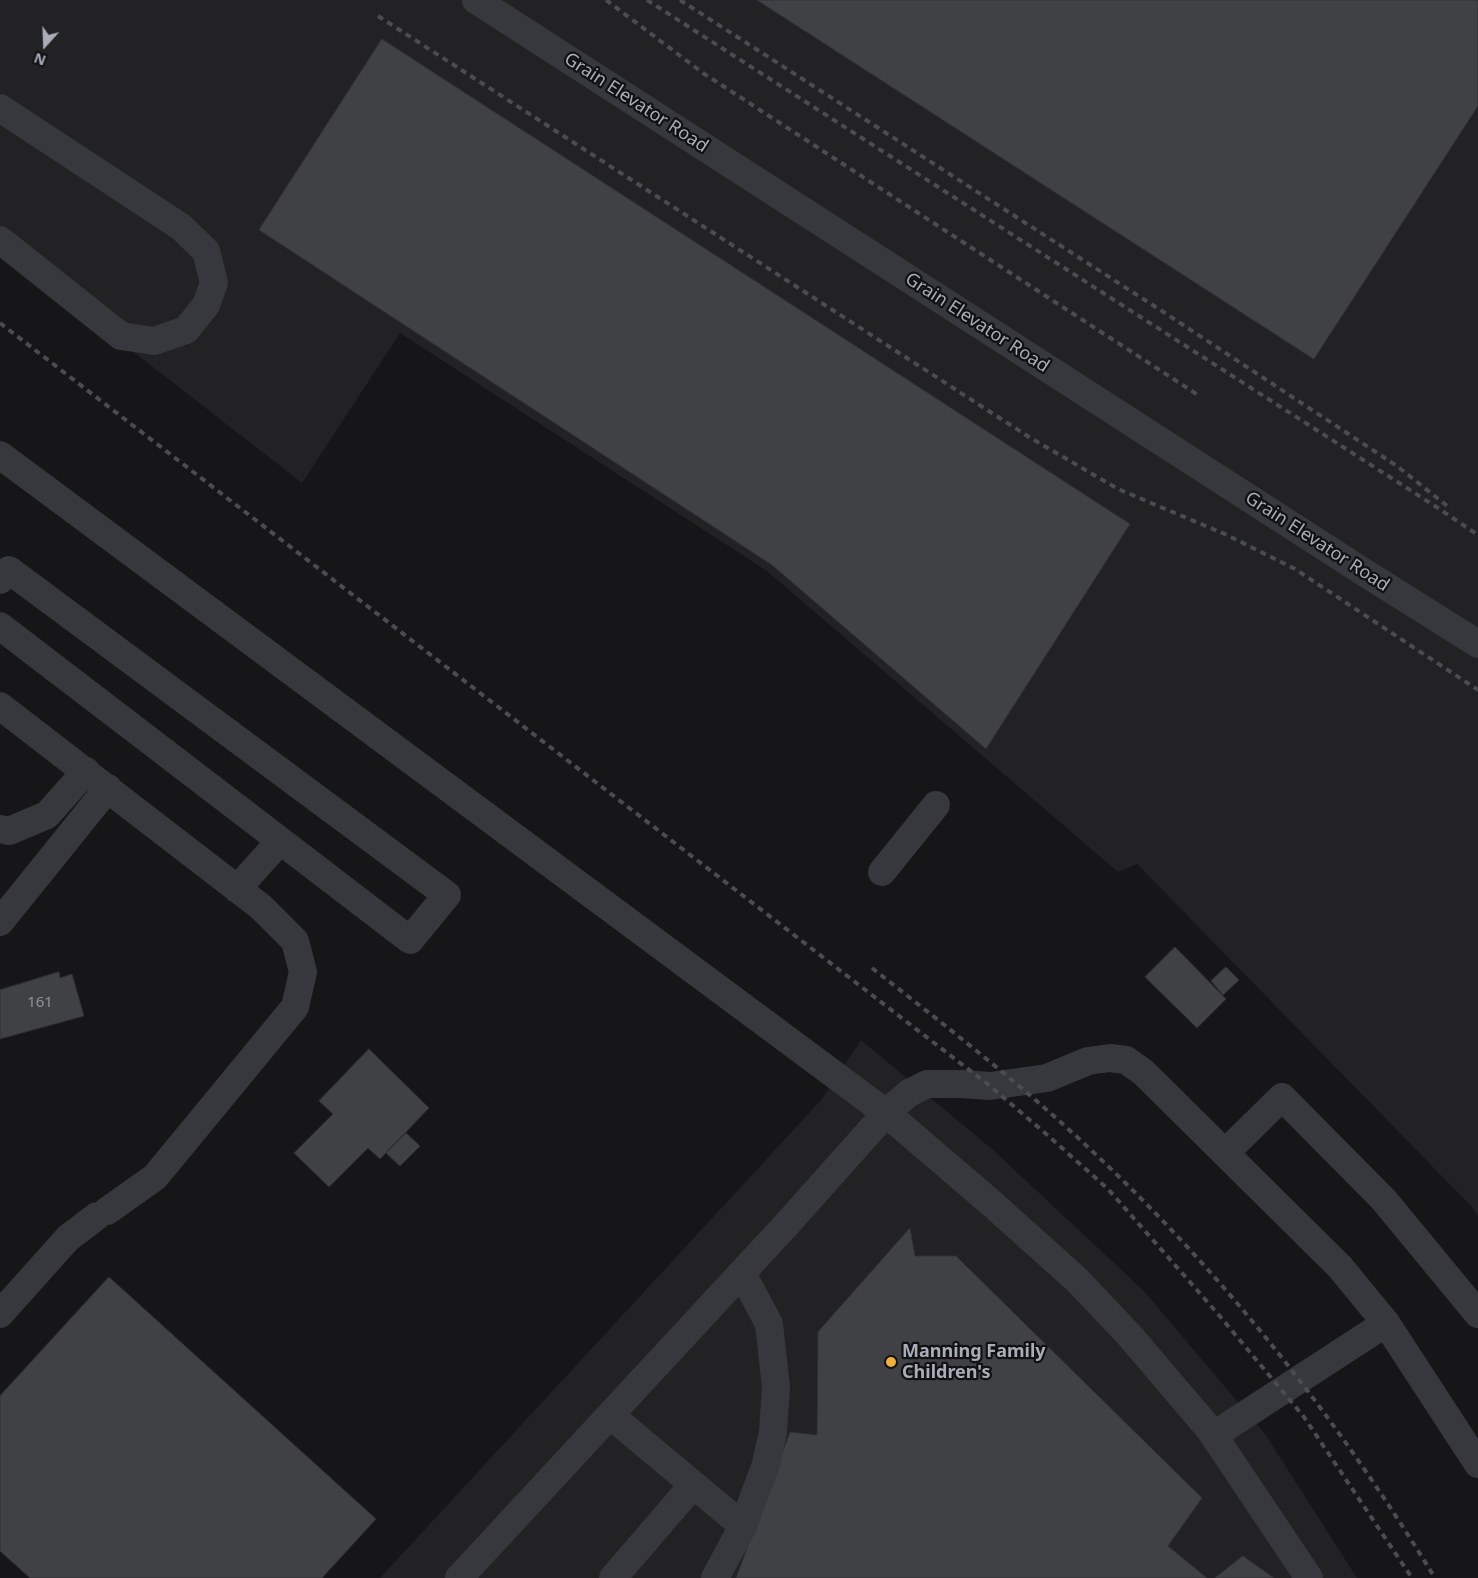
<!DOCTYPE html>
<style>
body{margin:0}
#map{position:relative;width:1478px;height:1578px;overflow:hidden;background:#161618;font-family:"Noto Sans",sans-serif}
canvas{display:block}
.north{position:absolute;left:20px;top:20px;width:50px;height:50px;-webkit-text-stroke:4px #111113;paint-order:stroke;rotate:200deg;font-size:14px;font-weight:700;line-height:20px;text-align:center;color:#a8adb8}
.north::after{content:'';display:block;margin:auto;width:18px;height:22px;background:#a8adb8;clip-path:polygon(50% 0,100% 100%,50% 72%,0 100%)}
</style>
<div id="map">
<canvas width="1478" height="1578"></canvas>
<div class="north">N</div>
</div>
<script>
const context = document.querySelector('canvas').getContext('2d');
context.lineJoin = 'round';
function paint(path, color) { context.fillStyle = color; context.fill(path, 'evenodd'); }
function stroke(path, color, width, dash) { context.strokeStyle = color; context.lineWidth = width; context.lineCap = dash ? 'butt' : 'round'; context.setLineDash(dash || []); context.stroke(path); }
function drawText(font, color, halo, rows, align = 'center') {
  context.font = font + ' "Noto Sans",sans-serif'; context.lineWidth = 4.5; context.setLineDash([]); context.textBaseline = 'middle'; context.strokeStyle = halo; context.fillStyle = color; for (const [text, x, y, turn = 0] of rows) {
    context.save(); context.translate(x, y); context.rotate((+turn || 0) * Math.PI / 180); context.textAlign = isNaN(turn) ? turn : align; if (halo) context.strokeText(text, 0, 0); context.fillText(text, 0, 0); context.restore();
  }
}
paint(new Path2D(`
 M0,0h1478v1216l-6,-9 -335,-343 -19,8 -351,-301 -367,-238 -98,150 -302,-235z
 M861,1040l131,109 151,141 122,144 92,144h-977l442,-479z`), '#222225');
const building = new Path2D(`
 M757,0h721v106l-164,253z
 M382,39l748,485 -144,225 -214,-184 -513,-335z
 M1175,947l51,52 -29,29 -52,-51z
 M1226,967l13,13 -16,15 -12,-14z
 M59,972l1,6 12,-4 12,42 -84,23v-49z
 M369,1049l60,59 -49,51 -12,-11 -39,39 -35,-34 39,-39 -14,-13z
 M406,1133l14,13 -20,20 -14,-13z
 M910,1228l5,28h41l246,242 -34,48 39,32h-471l54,-146 27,3 1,-103z
 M109,1277l267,242 -54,59h-292l-30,-27v-155z
 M1243,1556l31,22h-59z`);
paint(building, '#404145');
stroke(building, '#303034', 1);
stroke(new Path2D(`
 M476,0l886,571 116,73
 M0,108l181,119 25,24 8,32 -8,22 -20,25 -32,11 -33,-5 -121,-96
 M0,455l886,658 104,89 87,78 53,56 80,94 99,148
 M0,580l9,-10 438,325 -37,45 -410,-314
 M0,706l261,201 34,34 8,31 -8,35 -140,170 -48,34
 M0,829l9,2 38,-16 39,-44
 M882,872l54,-67
 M237,889l43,-48
 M0,922l108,-134
 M1225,1153l57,-56 102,103 94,114
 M742,1273l27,51 7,63 -3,45 -7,32 -23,62
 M0,1314l68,-76 29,-22
 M610,1415l133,111 -28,52
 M1214,1435l172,-112
 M459,1578l328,-354 99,-111 23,-20 18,-9h35l28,2 57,-8 41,-17 22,-3 16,2 17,12 197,195 46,56 92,141
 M613,1578l80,-93`), '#37383d', 28);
stroke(new Path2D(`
 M606,0l97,73 495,322
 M647,0l791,508 40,27
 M680,0l485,313 232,153 54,43
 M378,16l651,421 89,52 109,46 68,34 183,121
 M0,323l990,763 55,47 63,56 110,125 86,103 108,161
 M872,968c75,59 150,117 219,182 135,126 248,271 344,428`), '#4a4c52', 4, [6, 5]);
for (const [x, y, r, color] of [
 [891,1362,6,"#f2b134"]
]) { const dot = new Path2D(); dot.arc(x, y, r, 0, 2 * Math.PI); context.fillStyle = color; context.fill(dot); stroke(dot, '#111113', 2); }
drawText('15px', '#8e929b', null, [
 ["161",40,1003]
]);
drawText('18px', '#a8adb8', '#111113', [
 ["Grain Elevator Road",636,103,33],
 ["Grain Elevator Road",977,323,33],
 ["Grain Elevator Road",1317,542,33]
]);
drawText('bold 18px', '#a8adb8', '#111113', [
 ["Manning Family",902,1352],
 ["Children's",902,1373]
], 'left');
</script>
